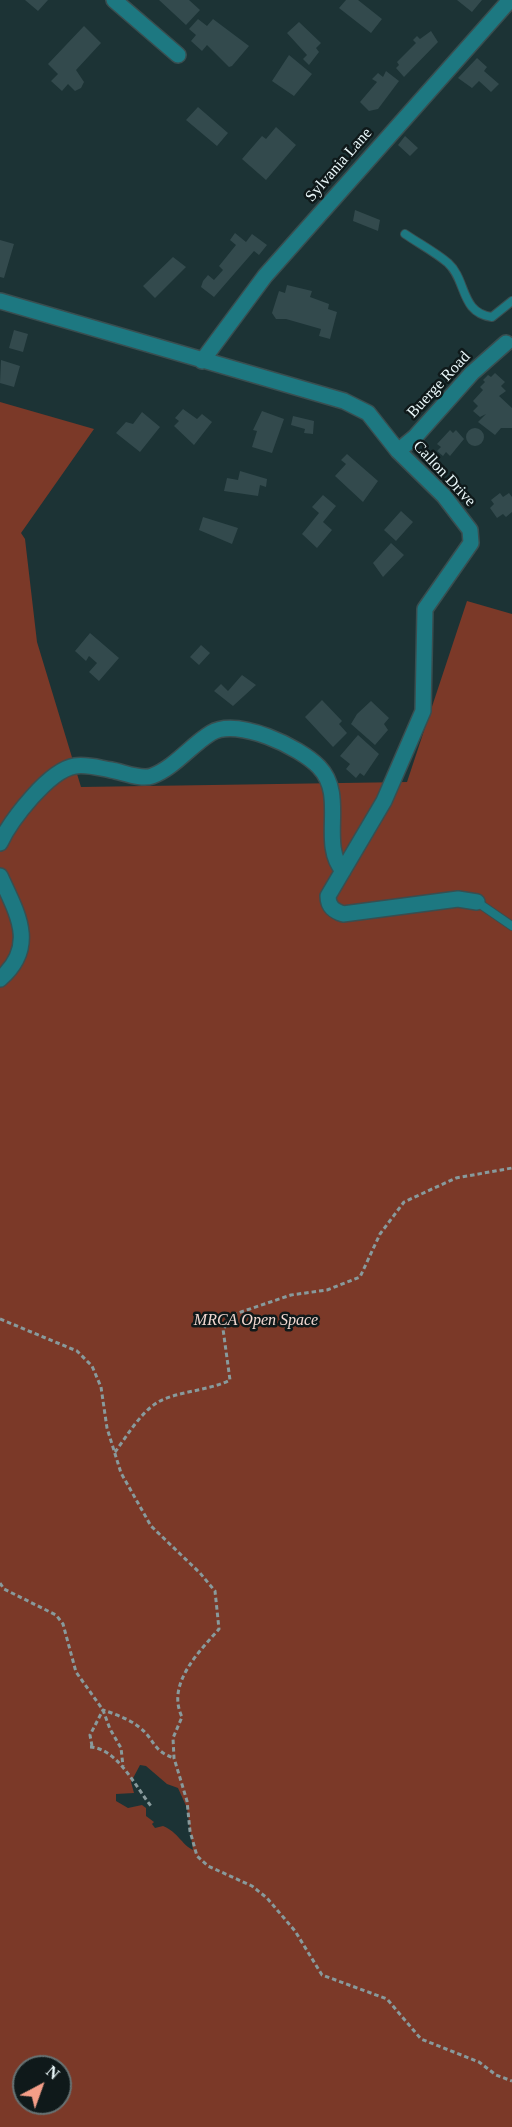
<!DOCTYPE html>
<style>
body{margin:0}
#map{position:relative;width:512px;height:2127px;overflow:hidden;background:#1c3335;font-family:Georgia,serif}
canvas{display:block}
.north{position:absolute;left:12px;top:2055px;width:60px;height:60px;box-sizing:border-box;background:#0f191a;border:2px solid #667273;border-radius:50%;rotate:41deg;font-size:16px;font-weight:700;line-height:24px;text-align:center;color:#e9f7f9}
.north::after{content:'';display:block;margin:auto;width:21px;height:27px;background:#f49e88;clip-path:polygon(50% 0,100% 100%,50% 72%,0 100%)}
</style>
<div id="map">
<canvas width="512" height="2127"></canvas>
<div class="north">N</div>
</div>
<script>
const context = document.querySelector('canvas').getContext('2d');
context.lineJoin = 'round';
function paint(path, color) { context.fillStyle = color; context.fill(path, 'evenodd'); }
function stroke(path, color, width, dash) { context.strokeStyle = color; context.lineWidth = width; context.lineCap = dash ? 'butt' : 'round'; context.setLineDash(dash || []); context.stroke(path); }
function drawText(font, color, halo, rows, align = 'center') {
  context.font = font + ' Georgia,serif'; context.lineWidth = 5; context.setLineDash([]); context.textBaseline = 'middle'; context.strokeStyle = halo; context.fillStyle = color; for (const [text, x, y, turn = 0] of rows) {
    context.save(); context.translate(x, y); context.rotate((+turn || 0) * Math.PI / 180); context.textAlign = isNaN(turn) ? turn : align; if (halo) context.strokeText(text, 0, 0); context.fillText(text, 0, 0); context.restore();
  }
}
paint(new Path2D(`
 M0,402l94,27 -73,104 4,6 12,103 44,145 326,-5 60,-181 45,13v1513h-512zM140,1765l6,1 21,18 11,4 9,20 6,42c-12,-6 -14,-17 -30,-24l-8,2 -3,-4 2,-2 -8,-6v-8l-4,-3 -14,3 -12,-7v-7l18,-1 -3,-11zM24,2067h36v36h-36z`), '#7b3928');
paint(new Path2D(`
 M25,0h23l-10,11z
 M159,0h30l11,10 -14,15z
 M346,0h12l24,19 -11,14 -32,-25z
 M457,0h25l-10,12z
 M198,19l9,7 6,-7 36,27 -17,20 -3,1 -22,-22 -5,6 -11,-10 5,-6 -7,-6z
 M299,22l22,21 -5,5 3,4 -10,13 -6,-6 4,-4 -20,-22z
 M84,26l17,17 -25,27 8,12 -3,6 -6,3 -7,-7 -6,7 -11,-10 7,-7 -10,-10z
 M431,31l7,11 -34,35 -8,-9 3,-3 -2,-3 19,-19 -3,-3 4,-4 3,3z
 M289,55l23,19 -18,22 -22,-15z
 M477,58l10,9 -3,4 15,13 -8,8 -12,-11 -7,7 -14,-10z
 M386,71l13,10 -21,28 -9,2 -9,-9 17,-20 -5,-3 6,-6 5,4z
 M198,107l30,26 -11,13 -31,-26z
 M276,127l20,18 -30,35 -24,-21 20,-23 4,3z
 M405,136l13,12 -8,8 -12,-11z
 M355,210l25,10 -2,11 -25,-10z
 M235,233l11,9 6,-8 15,11 -8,10 -5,-4 -40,46 -13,-10 2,-6 5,-6 6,5 9,-10 -4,-4 17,-21 -6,-5z
 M0,240l14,4 -10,34 -4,-1z
 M173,257l13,10 -31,31 -12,-12z
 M287,285l25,6 -2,6 19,7 -1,5 9,3 -7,27 -11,-3 2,-7 -35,-10h-10l-4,-6 7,-22 6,2z
 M14,330l14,4 -5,18 -14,-4z
 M1,360l19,6 -6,21 -14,-4z
 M495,373l10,9 -4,4 5,5 -7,5 13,12v20h-11l-6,7 -17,-13 8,-8 -6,3 -7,-6 5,-5 -5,-5 10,-11 -3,-3 5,-5 -2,-2 5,-5 3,2z
 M183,409l14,10 5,-5 10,8 -18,23 -20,-19 5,-5 -4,-3z
 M262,411l22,8 -12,34 -20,-6 5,-16 -4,-1z
 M142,412l18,15 -20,25 -24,-19 10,-11 7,2z
 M293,416l21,5 -1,13 -9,-1 1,-4 -14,-4z
 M466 437a9 9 0 1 1 18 0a9 9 0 1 1-18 0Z
 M450,430l3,3 3,-3 8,9 -14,17 -4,-4 -3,4 -6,-5 4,-4 -4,-3z
 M347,454l31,27 -15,21 -28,-26 11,-12 -5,-4z
 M240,471l27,8 -1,8 -6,-2 -2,11 -34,-5 3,-13 11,2z
 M500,493l3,4 6,-4 3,4v15l-6,5 -3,-3 -6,4 -7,-10 4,-4 -3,-4z
 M323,495l13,11 -13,16 9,8 -15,18 -15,-14 17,-21 -7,-6z
 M401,511l12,11 -17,19 -12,-11z
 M203,517l35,11 -6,16 -33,-14z
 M391,543l13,12 -21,22 -10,-14z
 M90,633l29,25 -20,23 -10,-9 8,-9 -8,-7 -3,5 -11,-10z
 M201,645l9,8 -11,12 -9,-8z
 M242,675l14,10 -23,21 -19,-15 7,-7 7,7z
 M322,700l20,21 -3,3 8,9 -14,14 -28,-30z
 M371,701l18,17 -5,6 4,6 -13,15 -24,-21 6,-10z
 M358,735l21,19 -15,22 -4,-3 -4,5 -10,-9 4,-5 -10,-8z`), '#334a4d');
const lane = new Path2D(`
 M405,234c13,9 30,18 43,29 19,17 12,50 44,54l20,-16
 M477,902l35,24`);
const street = new Path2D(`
 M114,0l64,55
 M0,301l344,100 24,12 30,38 46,45 26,34 1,13 -46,66 -2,102 -39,90 -56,95c0,11 6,15 15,18l115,-15 19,3
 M202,361l63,-85 245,-276
 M398,451l17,-14 57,-64 34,-30
 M0,843c11,-23 49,-73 75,-77 12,-2 24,2 36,4 12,2 30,10 41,6 22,-8 39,-31 59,-43 26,-16 89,14 108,34 28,29 0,76 24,104
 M0,876c17,37 38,70 0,103`);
stroke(lane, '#394e50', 10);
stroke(street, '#394e50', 18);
stroke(new Path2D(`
 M0,1319l77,32 15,15 9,21 6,41 14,45 30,53 49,47 15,18 4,38c-20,23 -53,55 -37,88l-9,21 1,20 13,43 3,30 7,25 11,10 44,20 15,12 28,33 27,44 65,24 34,40 58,23 17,13 16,6
 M115,1452c12,-16 25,-39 43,-50 20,-11 50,-11 72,-22l-7,-51 12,-15 56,-19 36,-5 33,-13 20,-43 24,-32 52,-24 56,-10
 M0,1583l4,6 52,26 7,9 13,48 27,38 7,19 11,19 2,18
 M92,1746l-2,-11 13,-25c12,4 26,9 36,17 16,12 13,24 35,31
 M90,1747c27,1 45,39 61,59`), '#889a9c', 3, [4.5, 3]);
stroke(lane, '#1d7881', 8);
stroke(street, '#1d7881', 15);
drawText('16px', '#e9f7f9', '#0f191a', [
 ["Sylvania Lane",339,165,-49],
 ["Buerge Road",439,385,-47],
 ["Callon Drive",444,474,47]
]);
drawText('italic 16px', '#f2d8d1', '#0f191a', [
 ["MRCA Open Space",256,1321]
]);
</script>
